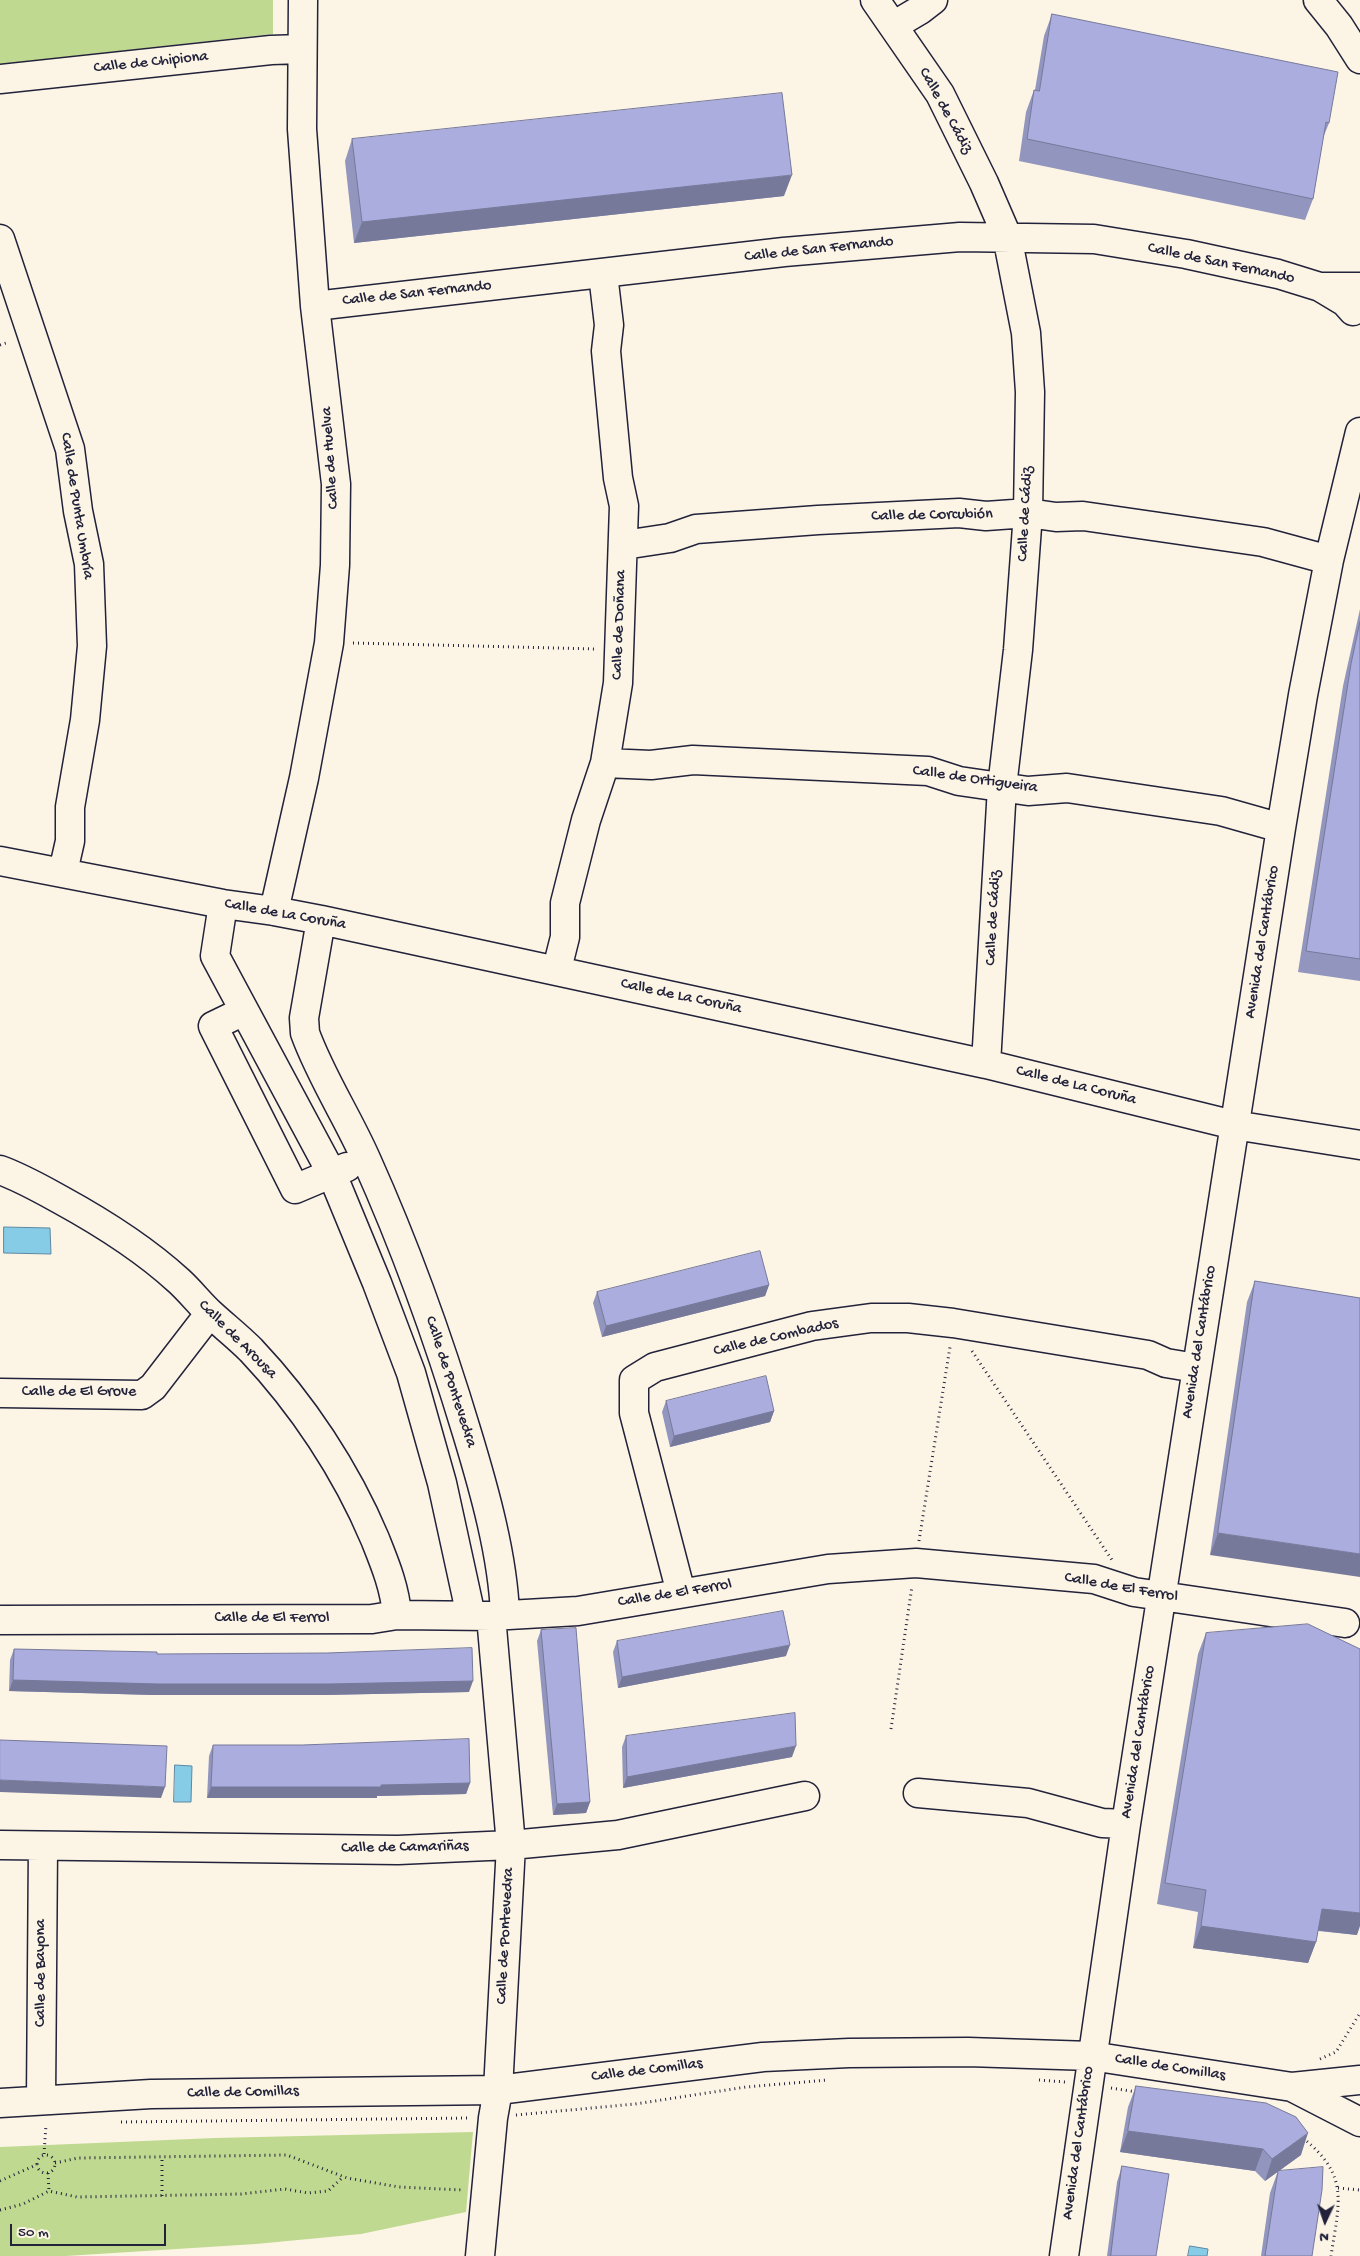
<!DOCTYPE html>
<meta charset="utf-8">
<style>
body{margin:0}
#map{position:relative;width:1360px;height:2256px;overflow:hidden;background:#fcf5e5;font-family:"Gochi Hand",sans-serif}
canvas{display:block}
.north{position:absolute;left:1300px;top:2196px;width:50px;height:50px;-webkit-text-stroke:4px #fcf5e5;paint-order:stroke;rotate:183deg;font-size:14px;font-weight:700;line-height:20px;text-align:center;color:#22223b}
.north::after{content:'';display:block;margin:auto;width:18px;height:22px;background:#22223b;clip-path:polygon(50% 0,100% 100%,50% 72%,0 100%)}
.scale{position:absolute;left:10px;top:2224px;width:156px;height:22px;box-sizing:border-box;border:2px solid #22223b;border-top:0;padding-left:6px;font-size:15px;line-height:18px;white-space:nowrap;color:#22223b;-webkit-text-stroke:4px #fcf5e5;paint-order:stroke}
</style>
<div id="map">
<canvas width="1360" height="2256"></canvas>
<div class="north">N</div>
<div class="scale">50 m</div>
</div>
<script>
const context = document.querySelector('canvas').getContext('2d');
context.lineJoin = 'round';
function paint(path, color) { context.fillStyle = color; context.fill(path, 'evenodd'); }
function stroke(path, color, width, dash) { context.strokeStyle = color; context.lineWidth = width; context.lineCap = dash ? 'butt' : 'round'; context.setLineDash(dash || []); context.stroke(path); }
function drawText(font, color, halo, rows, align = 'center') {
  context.font = font + ' "Gochi Hand",sans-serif'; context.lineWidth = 5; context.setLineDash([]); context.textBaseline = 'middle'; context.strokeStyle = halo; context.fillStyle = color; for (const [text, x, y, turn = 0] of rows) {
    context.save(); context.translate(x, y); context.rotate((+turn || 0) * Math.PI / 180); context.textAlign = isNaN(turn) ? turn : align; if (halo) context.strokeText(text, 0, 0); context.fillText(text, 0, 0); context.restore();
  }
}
paint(new Path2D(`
 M0,0h273v34l-273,30z
 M473,2132l-7,80 -105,22 -105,10 -190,12h-66v-109l215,-9z`), '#c0d990');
const water = new Path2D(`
 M4,1227l46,1 1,26 -47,-1z
 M175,1765l17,1 -1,36h-17z
 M1190,2246l18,3 -1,7h-19z`);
paint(water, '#86cce7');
stroke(water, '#5e88a2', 1);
const minor = new Path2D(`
 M875,0l65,94 44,89 23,53 19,97 4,59 -2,121 -10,137 -16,137 -16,277
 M1318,0l21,26 21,33
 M893,26l27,-16 13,-10
 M0,79l271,-29 31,-1
 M0,239l70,210 8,62 11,53 3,82 -7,74 -15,87v34l-7,31
 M1320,287l25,15 8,9
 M315,306l469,-54 176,-15 134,2 92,15 92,20 42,13h40
 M624,545l46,-7 26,-9 122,-9 141,-7 27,3 42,-3 28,4 27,-1 180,26 66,18
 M605,763l46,2 42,-5 235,11 31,10 69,10 39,-3 154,23 60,17
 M0,861l223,43 51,7 47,9 665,144 248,61 126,20
 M223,904l-8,52 117,218 45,109 34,90 31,110 29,133
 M274,911l30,-133 25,-135 6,-78 1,-81 -21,-178 -13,-177 1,-129
 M321,920l-17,98 1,15c16,44 42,83 61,126 40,89 73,181 101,274 17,56 36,123 38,182
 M557,969l8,-32v-34l21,-83 19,-57 13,-80 6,-177 -6,-28 -12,-127 3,-26 -6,-51
 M244,1011l-31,15 82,163 52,-22
 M0,1170c22,8 41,19 61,30 42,23 83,49 118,81 12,11 21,23 32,33 13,12 27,23 40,36 51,54 95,120 124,189 10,25 20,49 22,76
 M0,1393l142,2 11,-8 57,-74
 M681,1593l-47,-180v-33l21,-13 157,-41 59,-8h37l45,5 195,32 18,8 30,5
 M0,1620l372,-1 25,-4 94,1 87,-5 250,-42 88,-6 178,16 40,13 211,31
 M918,1793l110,10 74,20 24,1
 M0,1845l398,5 113,-5 107,-10 187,-39
 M1292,2087l68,35
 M41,2100l2,-254
 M0,2103l151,-9 347,-4 265,-33 86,-4 119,-1 123,4 201,31 68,-7
 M480,2256l13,-138 5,-28 13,-245 -20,-229
 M1064,2256l62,-432 155,-996 22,-133 26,-135 31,-128`);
stroke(minor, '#22223b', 31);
stroke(new Path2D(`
 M0,345l9,-3
 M353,643l243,6
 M972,1351l140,209
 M919,1541l31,-194
 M891,1729l21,-143
 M1320,2059l16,-7 24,-39
 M1039,2080l26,2
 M1111,2088l26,4
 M516,2115l119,-11 111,-17 82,-7
 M121,2122l349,-4
 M1303,2138c47,38 36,64 28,118
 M44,2154l2,-29
 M37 2164a9 9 0 1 1 18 0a9 9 0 1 1-18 0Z
 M55,2163l23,-5 209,-3 60,23 52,9 64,3
 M48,2173l1,18
 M0,2181l36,-16
 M1338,2188l22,2
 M162,2196v-39
 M0,2210l23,-6 26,-13 28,6 164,-3 44,-5 23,4 20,-2 15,-14`), '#22223b', 3, [1, 4]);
stroke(minor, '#fcf5e5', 28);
paint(new Path2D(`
 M1052,14l277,109 -6,15 -10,61 -8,21 -286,-59 7,-49 8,-22h1l9,-54z
 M352,139l432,57 -430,47 -9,-82z
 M1360,609v372l-62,-9 45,-286z
 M1255,1281l105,17 -150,257 37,-253z
 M769,1285l-4,11 -163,41 -9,-34 4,-11z
 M666,1401l108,10 -4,11 -100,25 -8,-35z
 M541,1630l49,172 -4,11 -33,2 -16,-174z
 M1206,1633l151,302 -39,-4 -2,11 -8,21 -115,-15 5,-36 -41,-8 41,-250z
 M617,1641l169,15 -168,32 -5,-36z
 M14,1649l143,5 312,38 -145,3h-170l-145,-4 1,-31z
 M626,1736l166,21 -169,31 -1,-41z
 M213,1745l257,38 -4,11 -89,2v2h-170l2,-42z
 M1136,2086l165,69 -36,26 -10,-10 -135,-19 8,-45z
 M1122,2166l34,90h-49l10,-74z
 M1278,2171l34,85h-51l9,-63z`), '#9295be');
paint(new Path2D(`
 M792,175l-8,21 -430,47 8,-21z
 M769,1285l-4,11 -163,41 4,-11z
 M774,1411l-4,11 -100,25 4,-11z
 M1218,1533l142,21v23l-150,-22z
 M790,1645l-4,11 -168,32 4,-11z
 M13,1680l460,1 -4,11 -145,3h-170l-145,-4z
 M796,1746l-4,11 -169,31 4,-11z
 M0,1780l165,7 -4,11 -161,-6z
 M470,1783l-4,11 -89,2v2h-170l4,-11z
 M590,1802l-4,11 -33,2 4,-11z
 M1322,1909l38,4v13l-3,9 -43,-5z
 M1201,1926l115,16 -8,21 -115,-15z
 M1128,2131l135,18 -8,22 -135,-19z
 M1308,2133l-7,22 -36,26 7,-22z`), '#77799b');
const building = new Path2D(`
 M1052,14l286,58 -9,51 -3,-1 -13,77 -286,-60 7,-49 5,1z
 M782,93l10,82 -430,47 -10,-83z
 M1360,622v337l-54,-8 45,-287z
 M760,1251l9,34 -163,41 -9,-34z
 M1255,1281l105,17v256l-142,-21z
 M766,1376l8,35 -100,25 -8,-35z
 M783,1611l7,34 -168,32 -5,-36z
 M1308,1624l52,25v264l-38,-4 -6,33 -115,-16 5,-36 -41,-7 41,-250z
 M576,1628l14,174 -33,2 -16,-174z
 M472,1648l1,33 -145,3h-170l-145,-4 1,-31 143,3v2l170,-1z
 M795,1713l1,33 -169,31 -1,-41z
 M469,1739l1,44 -89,2v2h-170l2,-42h89z
 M0,1740l167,6 -2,41 -165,-7z
 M1136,2086l130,17 30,14 12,16 -36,26 -9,-10 -135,-18z
 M1122,2166l47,8 -13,82h-45z
 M1323,2167l-1,23 -10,66h-47l13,-85z`);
paint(building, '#aaaddd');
stroke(building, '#77799b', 1);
drawText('16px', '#22223b', '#fcf5e5', [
 ["Calle de Chipiona",151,63,-6],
 ["Calle de Cádiz",945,111,61],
 ["Calle de San Fernando",819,250,-6],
 ["Calle de San Fernando",1221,264,12],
 ["Calle de San Fernando",417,294,-6],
 ["Calle de Huelva",331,458,-94],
 ["Calle de Punta Umbría",76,506,81],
 ["Calle de Cádiz",1026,514,-87],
 ["Calle de Corcubión",932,516,-1],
 ["Calle de Doñana",620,625,-88],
 ["Calle de Ortigueira",975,780,8],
 ["Calle de La Coruña",285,915,10],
 ["Calle de Cádiz",994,918,-87],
 ["Avenida del Cantábrico",1263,942,-81],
 ["Calle de La Coruña",681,997,12],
 ["Calle de La Coruña",1076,1086,14],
 ["Calle de Combados",776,1338,-13],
 ["Calle de Arousa",237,1340,45],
 ["Avenida del Cantábrico",1200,1342,-81],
 ["Calle de Pontevedra",450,1382,72],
 ["Calle de El Grove",79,1393],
 ["Calle de El Ferrol",1121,1588,10],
 ["Calle de El Ferrol",675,1594,-9],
 ["Calle de El Ferrol",272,1619],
 ["Avenida del Cantábrico",1139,1742,-81],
 ["Calle de Camariñas",405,1848,-1],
 ["Calle de Pontevedra",506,1936,-87],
 ["Calle de Bayona",42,1973,-90],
 ["Calle de Comillas",1170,2068,9],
 ["Calle de Comillas",647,2071,-7],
 ["Calle de Comillas",243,2093,-1],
 ["Avenida del Cantábrico",1079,2143,-82]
]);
</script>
